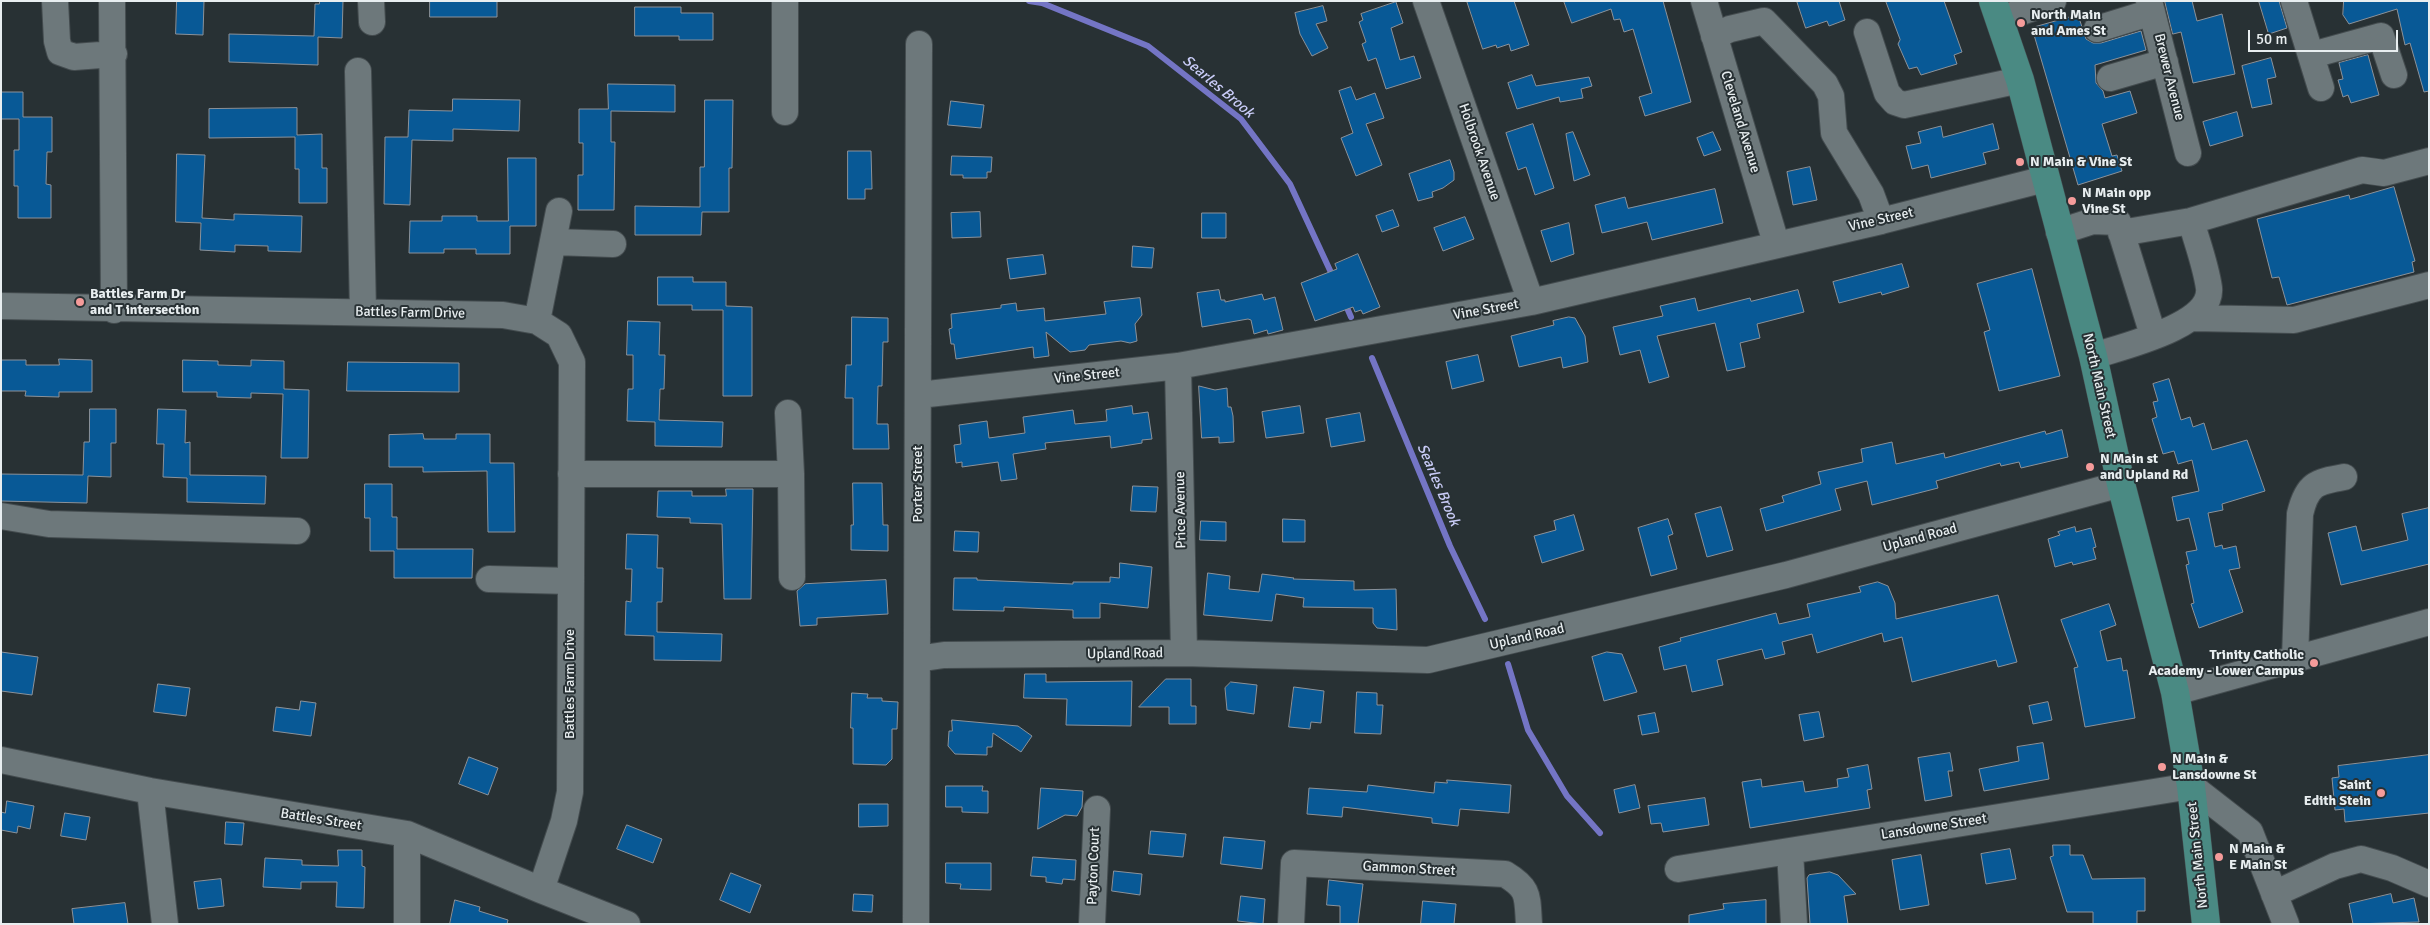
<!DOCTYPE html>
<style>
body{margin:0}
#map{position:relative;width:2430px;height:925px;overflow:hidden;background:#283134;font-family:Signika,sans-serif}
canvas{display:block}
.frame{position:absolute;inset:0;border:2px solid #e8eef0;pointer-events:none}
.scale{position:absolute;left:2248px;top:30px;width:150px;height:22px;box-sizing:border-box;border:2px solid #e8eef0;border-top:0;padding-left:6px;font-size:15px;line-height:18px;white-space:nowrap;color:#e8eef0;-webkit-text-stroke:4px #283134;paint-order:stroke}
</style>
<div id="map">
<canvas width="2430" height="925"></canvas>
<div class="frame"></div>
<div class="scale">50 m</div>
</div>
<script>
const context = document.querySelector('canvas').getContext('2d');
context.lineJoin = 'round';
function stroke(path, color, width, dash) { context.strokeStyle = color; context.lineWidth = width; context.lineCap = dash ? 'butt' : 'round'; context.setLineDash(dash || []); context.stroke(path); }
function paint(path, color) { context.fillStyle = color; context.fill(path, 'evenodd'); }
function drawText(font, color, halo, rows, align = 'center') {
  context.font = font + ' Signika,sans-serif'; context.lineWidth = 4; context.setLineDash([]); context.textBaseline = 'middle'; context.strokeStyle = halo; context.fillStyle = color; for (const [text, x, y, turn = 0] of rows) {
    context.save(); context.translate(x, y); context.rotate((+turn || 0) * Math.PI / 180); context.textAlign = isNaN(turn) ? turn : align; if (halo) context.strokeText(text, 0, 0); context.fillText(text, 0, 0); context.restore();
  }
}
stroke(new Path2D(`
 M1029,1l13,2 106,43 93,73 49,65 44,95
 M1344,301l7,16
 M1372,358l78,188 35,73
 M1508,664l20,66 39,66 33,37`), '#7475c5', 6);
const building = new Path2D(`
 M177,1h27l-1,34 -27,-1z
 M320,1h23l-1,37 -24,-1v28l-89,-3v-28l85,2 1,-32h4z
 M430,1h67v16h-67z
 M1467,1h47l15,44 -18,6 -2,-7 -12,4 -1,-3 -13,4z
 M1564,1h99l28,101 -46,14 -6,-19 13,-4 -19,-64 -9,3 -4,-13 -6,1 -3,-11 -39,14z
 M1797,1h42l6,19 -16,6 -2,-5 -21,7z
 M1886,1h58l18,51 -8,3 3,9 -36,11 -4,-8 -8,2 -11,-25 2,-4z
 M2165,1h27l5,20 25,-7 13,60 -42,9 -12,-51 -8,2z
 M2259,1h20l8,27 -18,6z
 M2344,1h85v90l-5,1 -14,-49 -5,2 -8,-36 -48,15 -6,-9z
 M1396,2l7,21 -12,5 9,32 14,-4 7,22 -35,11 -10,-31 -8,3 -6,-17 4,-2 -7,-20 4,-2 -2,-6z
 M1323,6l4,15 -11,3 12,24 -16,8 -12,-22 -5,-21z
 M635,7h46v6h32v27h-34v-4h-44z
 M2078,15l8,24 7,4h8l40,-12 5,19 -51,15 1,18 7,8 2,7 25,-7 7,22 -35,11 10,32 5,-1 5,16 -44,14 -46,-157z
 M2368,55l11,40 -28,8 -3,-8 -5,2 -5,-17 5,-1 -4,-16z
 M2271,58l5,19 -9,2 5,25 -20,4 -10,-42z
 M1532,75l4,11 53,-9 3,9 -11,3 2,9 -23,4 -1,-5 -42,12 -9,-26z
 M608,84l67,1v27l-64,-1v31h4l-1,68h-36v-35h5v-32h-4v-34h29z
 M1351,87l5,13 19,-7 9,25 -18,6 16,41 -26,11 -15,-38 12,-5 -14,-42z
 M1,92h22v25h29v35h-5l-1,32 5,1v33h-33v-32h-4v-36h5v-31h-18z
 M453,99l67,1 -1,31 -66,-2v12l-41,-1 -2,65 -26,-1 1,-67h23l1,-27 43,1z
 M705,100h28l-1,68h-3v44h-27l-1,23h-66v-29l65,1v-40h4z
 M951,101l33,4 -3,23 -33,-3z
 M297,108v27l25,-1v34h5v35h-28v-34h-4v-32l-86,1v-29z
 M2237,112l6,24 -33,10 -7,-24z
 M1533,124l21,64 -19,7 -9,-28 -8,3 -12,-37z
 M1993,124l6,25 -16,4 3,11 -55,14 -3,-13 -16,4 -6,-23 15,-3 -3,-11 23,-6 2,11z
 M1573,132l17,43 -16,6 -8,-47z
 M1713,132l8,18 -17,6 -7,-18z
 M848,151h23l1,38h-7v10h-17z
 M177,154l28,1 -3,63 32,2v-6l68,2 -1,36 -33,-1v-5l-33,-1v7l-35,-2 1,-27 -25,-1z
 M952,156l40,1 -1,15h-4v6h-24v-3h-12z
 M508,158h28v68h-26v28h-34v-5h-32v4h-35l1,-32h32v-5h35v5h31z
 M1450,160l4,12v8l-11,8 -11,4 1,5 -15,4 -9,-27z
 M1810,167l7,33 -24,5 -6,-33z
 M2394,187l21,74 -3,1 2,10 -127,33 -8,-28 -7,1 -15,-59 92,-24 1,4z
 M1715,189l8,34 -71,17 -5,-18 -45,11 -7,-28 30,-8 3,11z
 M1393,210l6,16 -17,6 -6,-16z
 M980,212l1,25 -29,1 -1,-25z
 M1202,213h24v25h-24z
 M1465,217l9,22 -31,12 -9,-23z
 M1569,223l5,31 -23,8 -10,-31z
 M1133,246l21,2 -2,20 -20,-1z
 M1358,254l22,53 -17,7 -2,-4 -6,2 -2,-5 -38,14 -14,-38 36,-14 -2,-5z
 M1043,255l3,19 -36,5 -3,-20z
 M1902,264l7,23 -27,8 -1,-3 -42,11 -6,-21z
 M2032,269l28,107 -61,15 -15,-59 6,-2 -13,-46z
 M658,277h35v5h33v24l26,1v89h-29v-86h-31v-5h-34z
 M1219,290l2,10h4v2l37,-8 2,6 11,-3 8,33 -15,4 -1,-4 -13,4 -3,-14 -3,-1 -46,8 -5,-34z
 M1798,290l6,22 -47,12 3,14 -20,5 5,24 -18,4 -12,-48 -58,13 12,41 -20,6 -9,-33 -20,5 -7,-28 50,-11 -3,-10 35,-8 3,13 52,-13 1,3z
 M1140,298l2,17 -7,9 2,17 -7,2 -9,-2 -32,4 -4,5 -15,2 -24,-20 3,24 -15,2 -1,-11 -77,12 -2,-15h-3l-2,-15 3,-1 -1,-14 50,-6v-3l15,-2 1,8 27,-3 1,13 61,-7 -2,-12z
 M852,317l36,1v24h-5l-1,44h-4l-1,38h11l1,25h-36v-51h-8l1,-33h5z
 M1569,317l6,1 10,18 3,26 -25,6 -2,-11 -42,10 -8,-31 43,-11 -1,-4z
 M628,321l32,1 -1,33h6l-1,34h-4l-1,31 64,2 -1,25 -67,-1v-24l-28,-1 1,-32h5v-34h-6z
 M1478,355l6,26 -32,8 -6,-27z
 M59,359l33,1v32h-33v5l-34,-1 1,-5h-25v-31h25v5h33z
 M183,360l35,1v4l33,1v-6l33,1v28l25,1 -1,68h-27l2,-64 -32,-1v5l-34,-1v-5h-34z
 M348,362l111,1v29l-112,-1z
 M2169,379l12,41 9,-3 3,10 11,-4 8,27 35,-10 18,51 -43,13 1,6 -15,3 7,34 7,-2 1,4 13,-3 4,22 -11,2 14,42 -44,16 -8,-24 3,-1 -8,-38 3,-1 -3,-12 11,-2 -8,-32 -12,3 -5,-24 27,-6 -7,-31 -14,4 -4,-13 -11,3 -11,-35 5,-2 -4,-15 5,-1 -5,-17z
 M1199,386l16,4 12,-2 1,19h3l2,9 1,26 -15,1v-6l-17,1z
 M1132,406l1,8 15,-2 4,27 -10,1v3l-31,5 -1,-12 -65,7 1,6 -33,5 4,25 -16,2 -3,-19 -36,5v-5l-6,1 -2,-18 7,-1 -2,-19 28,-4 2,17 36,-5 -2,-16 50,-7 2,14 32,-3 -1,-11z
 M1300,406l4,27 -38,5 -4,-26z
 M90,409h26v34h-5v34l-23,-1 -1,27 -86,-2v-27l82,1 1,-33h5z
 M158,409l28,1 -1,33 5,-1v33l76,1 -1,28 -78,-2v-24l-24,-1 1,-33h-7z
 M1360,413l5,28 -34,6 -5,-28z
 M2062,430l6,27 -47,11 -2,-6 -18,4 -1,-3 -64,18 2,7 -66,17 -5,-24 -32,8 6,21 -75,21 -6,-22 24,-7 -2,-6 39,-12 -3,-12 45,-10 -2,-13 31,-7 4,22 48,-11 1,5 100,-27 1,3z
 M423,434l1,5h32v-5h34v29h24l1,69h-27l-1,-61 -64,1v-5h-34v-32z
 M853,483h29l1,42h5v26l-37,-1v-25h2z
 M365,484h27v33h5v32h76l-1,29h-78v-27h-24v-33h-5z
 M1133,486l25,1 -2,25 -25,-1z
 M726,489h27l-2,110h-27l-2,-75 -32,-1v-5l-33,-1 1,-26h34v5h34z
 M1721,507l12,43 -26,7 -12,-43z
 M2429,508v56l-88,21 -13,-52 28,-7 6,25 46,-11 -6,-26z
 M1574,515l10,35 -42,13 -8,-27 22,-6 -2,-9z
 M1283,519l22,1v22h-22z
 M1668,519l5,15 -5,2 9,33 -26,7 -13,-48z
 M1201,521l25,1v19l-26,-1z
 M2075,527l1,5 15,-4 5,19 -3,1 3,11 -23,6 -1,-3 -17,5 -7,-28 12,-4 -2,-3z
 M955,531l24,1 -1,20 -24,-1z
 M627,534l31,1 -1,33h6l-1,34h-5v30l65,2 -1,27 -67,-1v-24l-29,-1 1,-34 5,1 1,-33h-6z
 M1120,563l32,4 -4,41 -48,-5v15h-27v-8l-69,-3v4l-51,-1 1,-32h23v2l96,4v-2h37v-5l9,1z
 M1208,573l22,3 -1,13 30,3 3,-18 32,4 -1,1 61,2v9l42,-1 1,41 -20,-2 -4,-5v-15l-70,-1 1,-9 -28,-4 -4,27 -68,-6z
 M886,580l2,34 -71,4v7l-17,1 -3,-35 8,-7z
 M1878,582l10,4 7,17 1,16 102,-24 19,67 -19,5 -2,-7 -84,22 -10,-45 -18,5 -2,-9 -65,20 -5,-19 -30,8 3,12 -20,5 -3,-10 -45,11 6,25 -31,7 -6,-27 -22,5 -5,-23 22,-6 -1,-3 96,-25 3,11 31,-7 -3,-13 54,-12 -2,-5z
 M2109,604l7,21 -16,6 7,30 14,-3 2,13 4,-1 8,48 -50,9 -11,-59 4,-1 -17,-47z
 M1,652l37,5 -6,38 -31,-4z
 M1607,652l15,2 15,38 -33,9 -12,-44z
 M1025,674h21v8l86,-1 -1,45 -65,-1 1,-26 -43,-1z
 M1166,679h25v27h5v18h-27v-17h-30z
 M1231,682l26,3 -3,29 -27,-4 -2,-22z
 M158,684l32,4 -4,28 -32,-4z
 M1294,687l30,4 -3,32 -10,-1 -1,7 -21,-2z
 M1357,692l20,1v12h6l-2,29 -26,-1z
 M852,693l16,1 -1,4h15v3l16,1 -1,27h-5v30l-6,6 -33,-1v-36h-2z
 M301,701l15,2 -5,33 -38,-5 3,-24 23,3z
 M2048,702l4,18 -19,4 -4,-18z
 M1819,712l5,25 -20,4 -5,-26z
 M1655,713l4,19 -17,3 -4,-19z
 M952,720l66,6 14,10 -11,16 -28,-19 -1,14h-5v8l-32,-1 -7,-8 1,-15h3z
 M2043,743l6,36 -65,12 -5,-22 40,-8 -2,-14z
 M1950,753l3,18h-5l4,25 -27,5 -7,-43z
 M2429,755v58l-84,9 -1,-13 -9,1 -3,-32 7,-1 -1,-11z
 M469,757l29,11 -10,27 -29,-11z
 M1868,765l4,24 -5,1 3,18 -120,20 -8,-46 19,-3 1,8 41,-6 2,11 33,-5 -1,-8 12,-2 -2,-8z
 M1447,780l64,5 -2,28 -49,-4 -2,17 -26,-3v-5l-89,-11 -1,10 -35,-3 2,-26 58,4 1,-7 66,8 1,-11 12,1z
 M1635,785l5,23 -21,5 -5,-23z
 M946,786h37l-1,5h6v22l-26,-1v-5h-16z
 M1041,788l42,3 -1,16 -5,9 -12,-1 -27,14z
 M1705,798l4,27 -46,7 -2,-9 -10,1 -3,-18z
 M7,801l27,5 -4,23 -12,-3 -1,7 -16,-3v-18l4,1z
 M859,804h29v22l-29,1z
 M65,813l25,4 -4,23 -25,-4z
 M226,822l18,1 -2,22 -17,-1z
 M627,825l35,14 -9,24 -36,-14z
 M1151,831l35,3 -3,23 -34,-3z
 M1224,837l41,4 -3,28 -41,-5z
 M2053,845h17v10h13l9,24 53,-1v33h-8v13h-44v-12h-26l-17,-55 3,-1z
 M2010,849l6,30 -30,5 -5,-30z
 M338,850h24v16l3,1 -1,41 -28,-1 1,-25h-36v7l-38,-2 2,-29 37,2v5l36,1z
 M1921,855l8,50 -29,5 -8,-50z
 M1033,857l43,3 -1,20 -12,-1 -1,5 -16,-2v-5l-15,-1z
 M946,863h45v27l-31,-1 1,-5 -15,-1z
 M1114,871l28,3 -2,21 -28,-4z
 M1830,872l8,3 18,19 -12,2 4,28h-38l-3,-46 2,-3z
 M731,873l30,12 -11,28 -30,-13z
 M221,879l3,27 -26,3 -4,-27z
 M1329,880l34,4 -5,40h-18v-18l-13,-1z
 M854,894l19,1 -1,17 -19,-1z
 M2391,894l2,9 21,-5 5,24 -66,2 -4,-20z
 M1241,896l24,3 -2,25 -25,-3z
 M455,900l25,7 -1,4 29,9 -1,4h-57z
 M1766,900v24h-77v-9l35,-6 -1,-5z
 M1423,901l33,3 -2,20h-33z
 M125,903l3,21h-54l-2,-15z`);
paint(building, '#085996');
stroke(building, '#8b929a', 1);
const minor = new Path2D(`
 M55,1l2,40 3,11 14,5 40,-3
 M112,1l2,309
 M371,1l1,21
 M785,1v111
 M1426,1l105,301
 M1704,1l72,242
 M2149,1l39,152
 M2294,1l27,87
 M2001,19l52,-18
 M2097,29l55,-17
 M1867,32l20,61 8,9 9,3 116,-25
 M1714,36l16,-7 34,-8 61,63 6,12 3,37 37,61 10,27
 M2312,55l69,-19 13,39
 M358,71l5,241
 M2110,78l55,-16
 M2059,232l34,-11 25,1 35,113
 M2121,233l70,-12 171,-51 22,3 45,-12
 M554,242l59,2
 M1,306l502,9 34,6 22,14 13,27 -2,430 -6,29 -23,69
 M2193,318l101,2 135,-35
 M537,321l22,-110
 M2093,356c28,-9 120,-30 116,-68 -3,-22 -12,-46 -18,-67
 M1178,366l6,287
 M919,395l259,-29 353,-64 350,-81 164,-42
 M788,413l3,61 1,103
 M571,474h220
 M1,516l48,8 248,7
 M489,579l81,2
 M917,659l27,-4 240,-2 244,7 358,-85 335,-91
 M2295,659l5,-145c7,-30 16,-32 44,-37
 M2175,692l254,-70
 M1,760l149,31 257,43 134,56 86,34
 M150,791l15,133
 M1790,851l4,73
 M1678,869l513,-83 59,46 36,92
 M2274,894l61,-28 26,-7 31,9 37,16
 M407,924v-90
 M916,924l3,-880
 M1092,924l5,-115
 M1291,924l3,-61 211,11c25,15 22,22 24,50`);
const major = new Path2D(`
 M1993,1l27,79 73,276 28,128 54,208 16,94 15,138`);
stroke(minor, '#444c4f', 28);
stroke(major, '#444c4f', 29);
stroke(minor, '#6d787b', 26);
stroke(major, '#4a8a83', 28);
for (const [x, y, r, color] of [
 [2021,23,5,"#f59b9a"],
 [2020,162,5,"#f59b9a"],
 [2072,201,5,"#f59b9a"],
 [80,302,5,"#f59b9a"],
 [2090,467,5,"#f59b9a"],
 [2314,663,5,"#f59b9a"],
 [2162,767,5,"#f59b9a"],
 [2381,793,5,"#f59b9a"],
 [2219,857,5,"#f59b9a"]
]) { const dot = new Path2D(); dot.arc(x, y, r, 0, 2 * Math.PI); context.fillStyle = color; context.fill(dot); stroke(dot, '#283134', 2); }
drawText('bold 14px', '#e8eef0', '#283134', [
 ["North Main",2031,15],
 ["and Ames St",2031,31],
 ["N Main & Vine St",2030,162],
 ["N Main opp",2082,193],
 ["Vine St",2082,209],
 ["Battles Farm Dr",90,294],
 ["and T intersection",90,310],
 ["N Main st",2100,459],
 ["and Upland Rd",2100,475],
 ["Trinity Catholic",2304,655,"right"],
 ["Academy - Lower Campus",2304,671,"right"],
 ["N Main &",2172,759],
 ["Lansdowne St",2172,775],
 ["Saint",2371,785,"right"],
 ["Edith Stein",2371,801,"right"],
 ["N Main &",2229,849],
 ["E Main St",2229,865]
], 'left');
drawText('14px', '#e8eef0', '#283134', [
 ["Brewer Avenue",2169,77,76],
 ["Cleveland Avenue",1740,122,73],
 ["Holbrook Avenue",1479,152,71],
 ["Vine Street",1881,220,-13],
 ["Vine Street",1486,310,-10],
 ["Battles Farm Drive",410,313,1],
 ["Vine Street",1087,376,-6],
 ["North Main Street",2099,386,77],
 ["Porter Street",918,484,-90],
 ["Price Avenue",1181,510,-91],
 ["Upland Road",1920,538,-15],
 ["Upland Road",1527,637,-13],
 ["Upland Road",1125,654,-1],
 ["Battles Farm Drive",570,684,-90],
 ["Battles Street",321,820,9],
 ["Lansdowne Street",1934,827,-9],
 ["North Main Street",2198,855,-96],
 ["Payton Court",1094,866,-88],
 ["Gammon Street",1409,869,3]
]);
drawText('italic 15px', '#c9ccf7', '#283134', [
 ["Searles Brook",1218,87,40],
 ["Searles Brook",1438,485,67]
]);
</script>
